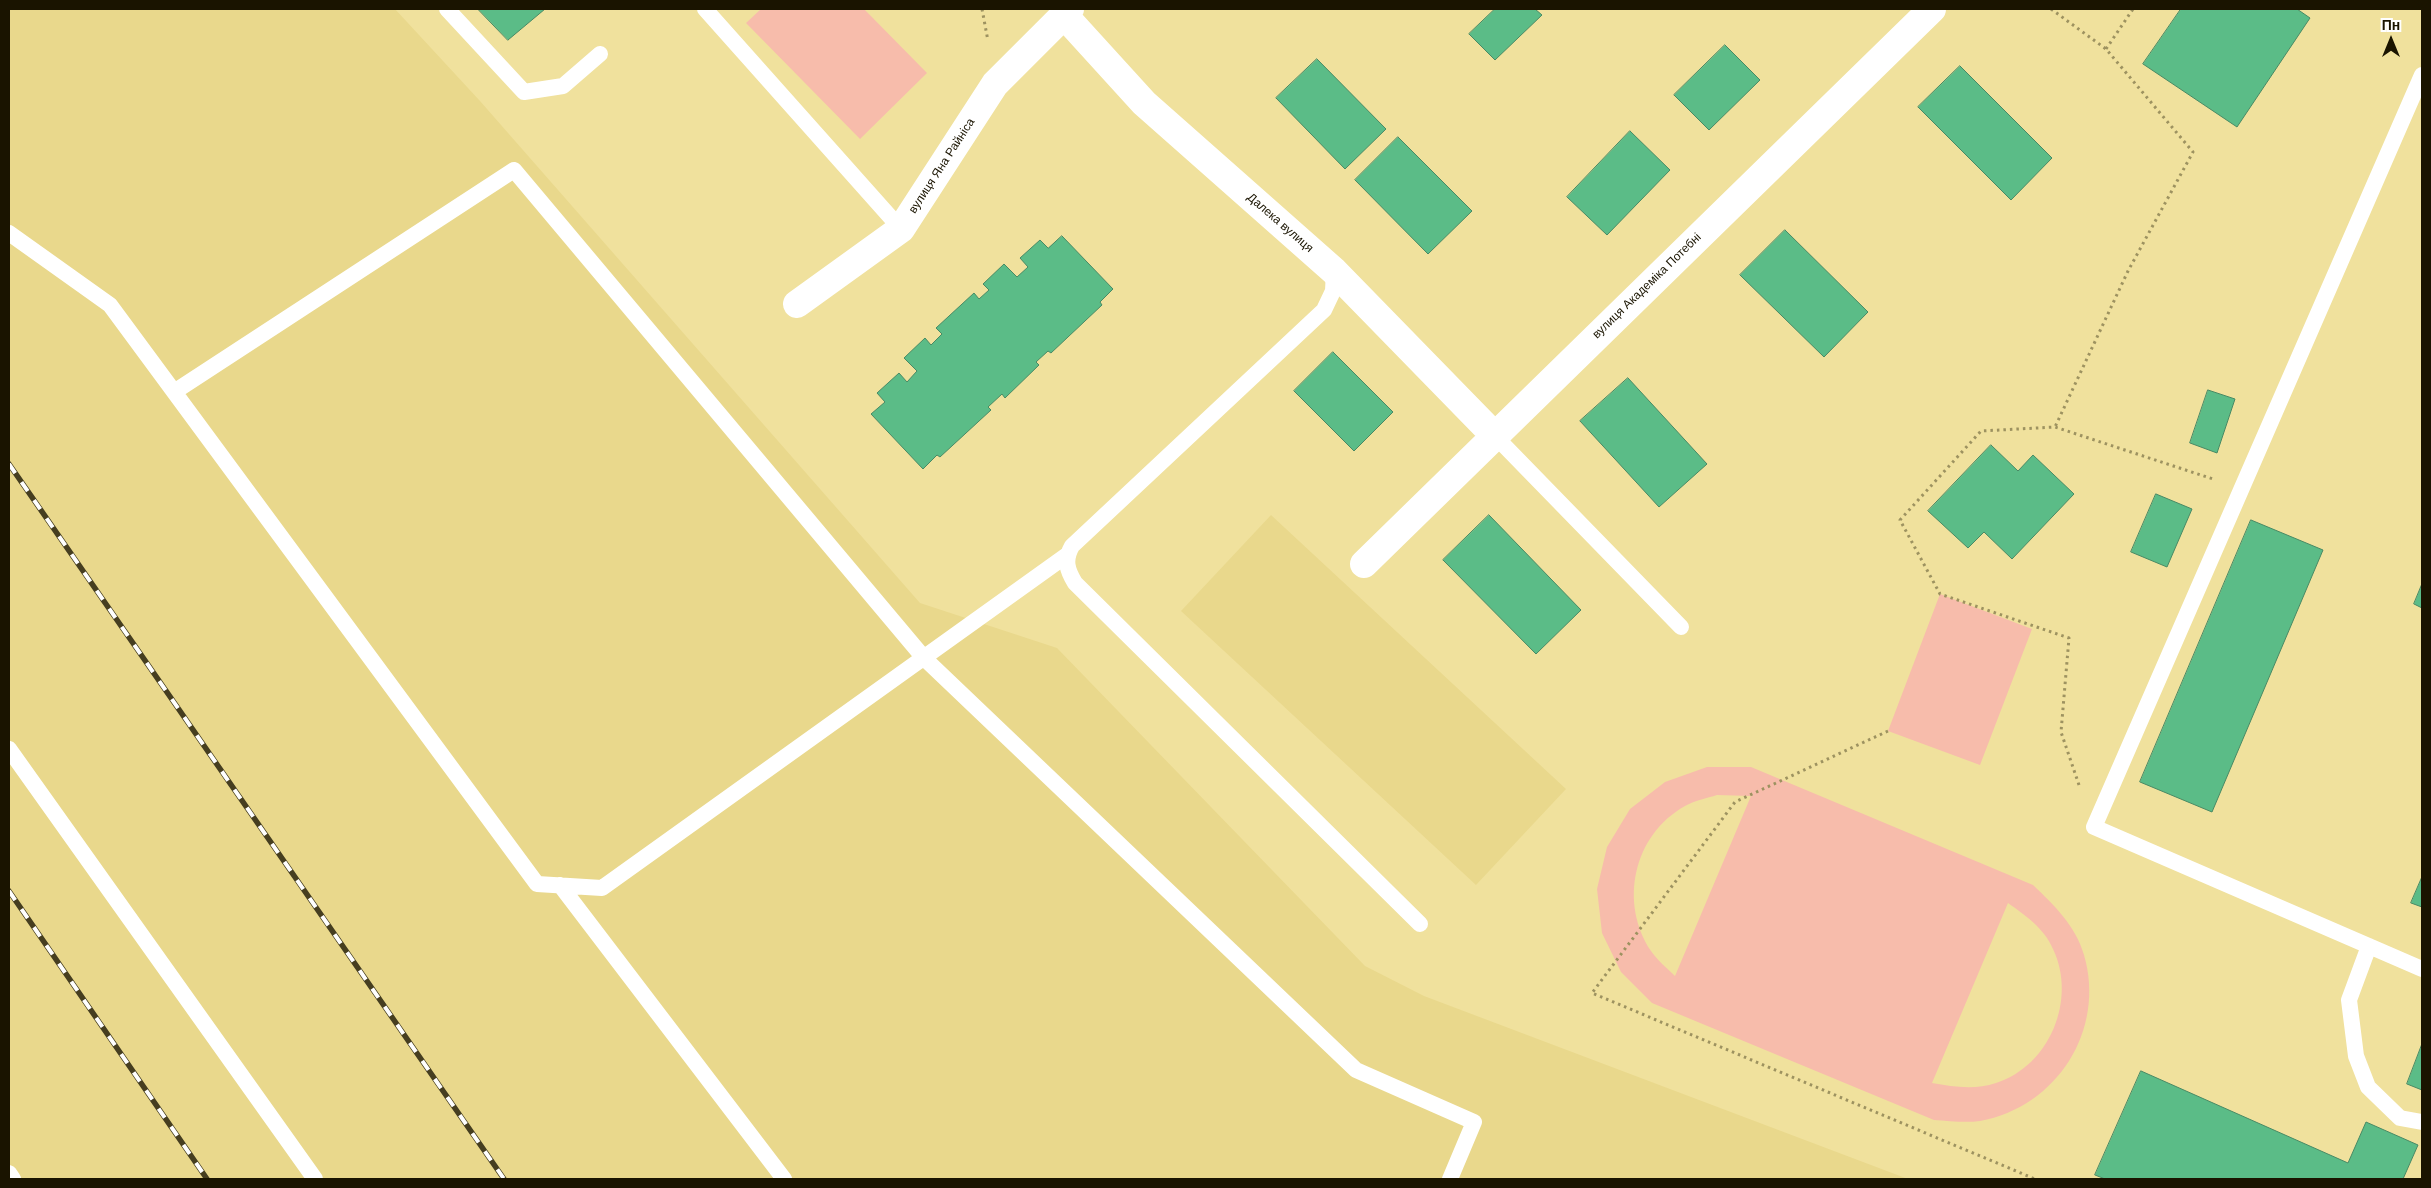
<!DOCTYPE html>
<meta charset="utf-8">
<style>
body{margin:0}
#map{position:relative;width:2431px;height:1188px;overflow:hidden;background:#f0e19d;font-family:Helvetica,sans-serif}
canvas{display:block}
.frame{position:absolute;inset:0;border:10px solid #1a1400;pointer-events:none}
.north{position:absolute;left:2366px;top:15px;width:50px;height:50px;-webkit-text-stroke:4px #fff;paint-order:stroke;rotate:0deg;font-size:14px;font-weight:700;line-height:20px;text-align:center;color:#1a1400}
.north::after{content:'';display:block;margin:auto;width:18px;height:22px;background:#1a1400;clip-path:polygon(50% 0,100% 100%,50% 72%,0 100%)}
</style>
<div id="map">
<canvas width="2431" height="1188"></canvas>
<div class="frame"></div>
<div class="north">Пн</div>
</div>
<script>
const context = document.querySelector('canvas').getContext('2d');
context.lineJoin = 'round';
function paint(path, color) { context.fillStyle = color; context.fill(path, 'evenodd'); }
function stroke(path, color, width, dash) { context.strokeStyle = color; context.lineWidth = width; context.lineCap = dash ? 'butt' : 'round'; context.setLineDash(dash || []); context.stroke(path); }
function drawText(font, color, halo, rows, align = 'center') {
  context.font = font + ' Helvetica,sans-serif'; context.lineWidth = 5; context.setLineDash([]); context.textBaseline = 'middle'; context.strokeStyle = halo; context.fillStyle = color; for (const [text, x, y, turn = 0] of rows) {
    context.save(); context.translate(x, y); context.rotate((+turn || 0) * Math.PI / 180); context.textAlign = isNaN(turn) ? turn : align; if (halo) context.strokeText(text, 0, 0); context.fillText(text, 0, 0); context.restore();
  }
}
paint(new Path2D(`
 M9,9h386l85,92 440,502 137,45 308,318 59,30 484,183h-1899z
 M1271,515l295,274 -90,96 -295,-274z`), '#e9d88c');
paint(new Path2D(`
 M761,9h103l63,64 -67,66 -114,-116z
 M1940,594l92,35 -52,136 -92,-34z
 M1707,767h44l282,118c21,20 43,41 51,70 22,75 -27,152 -104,166 -14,2 -31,0 -46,-1l-282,-117 -31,-31 -19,-39 -5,-44 10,-42 23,-38 35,-27zM1717,795l34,1 -76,180c-8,-8 -18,-16 -24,-25 -32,-48 -18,-116 34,-145 9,-5 22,-8 32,-11zM2008,903c18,13 36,25 45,46 24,50 -3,117 -57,134 -21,7 -42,4 -64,0z`), '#f7bcab');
const building = new Path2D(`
 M478,9h67l-37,31z
 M1495,9h40l7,6 -47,45 -26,-26z
 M2181,9h116l13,9 -73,109 -94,-63z
 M1725,45l35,35 -51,50 -35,-35z
 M1317,59l69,70 -41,40 -69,-71z
 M1960,66l92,92 -41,42 -93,-93z
 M1630,131l40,39 -63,65 -40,-38z
 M1398,137l74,74 -44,43 -73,-74z
 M1785,230l83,82 -44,45 -84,-82z
 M1062,236l51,53 -13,13 2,3 -51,48 -3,-2 -12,11 3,3 -34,33 -3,-4 -14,13 3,3 -51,47 -3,-2 -14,14 -52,-55 14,-12 -8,-9 22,-20 8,9 10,-11 -13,-13 21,-20 6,7 11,-11 -6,-6 38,-35 5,6 10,-9 -6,-6 21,-20 13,13 11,-10 -8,-9 20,-18 8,8z
 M1333,352l60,60 -39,39 -60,-60z
 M1628,378l79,86 -48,43 -79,-86z
 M2208,390l27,9 -18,54 -27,-10z
 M1991,445l27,26 15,-16 41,39 -62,65 -28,-27 -16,16 -40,-37z
 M2156,494l36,15 -25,58 -36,-15z
 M1489,515l92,95 -45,44 -93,-94z
 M2251,520l72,30 -111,262 -72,-30z
 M2422,584v24l-8,-4z
 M2422,877v30l-11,-4z
 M2422,1044v46l-15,-6z
 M2141,1071l207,92 18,-41 52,23 -15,34h-298l-10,-4z`);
paint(building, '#5bbc87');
stroke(building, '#488964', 1);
stroke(new Path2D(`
 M982,9l6,32
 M2051,9l55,40 87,103 -65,119 -73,156
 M2106,49l27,-40
 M1888,731l-153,71 -143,191 443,186
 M2079,785l-18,-53 8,-94 -129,-44 -40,-74 81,-89 74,-4 158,52`), '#9d9260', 3, [2.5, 4]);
stroke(new Path2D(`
 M447,9l77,83 39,-6 37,-32
 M705,9l196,220
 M2422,75l-328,752 328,142
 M9,233l101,72 427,579 65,4 465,-333
 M1334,271l-1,20 -9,19 -252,236c-8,14 -5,24 3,37l345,341
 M174,392l340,-222 410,488 432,412 118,52 -24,57
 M1494,435l187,192
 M9,749l306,430
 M560,885l224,294
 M2369,946l-20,54 7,56 12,31 32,31 22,4
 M9,1173l4,6`), '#fff', 16);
stroke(new Path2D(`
 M1063,14l81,89 190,168 160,164
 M797,304l104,-75 94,-145 75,-75
 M1364,564l568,-555`), '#fff', 28);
const rail = new Path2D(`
 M9,464l495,715
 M9,891l198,288`);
stroke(rail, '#463e20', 5.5);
stroke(rail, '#fff', 4, [11]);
drawText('12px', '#1a1400', '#fff', [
 ["вулиця Яна Райніса",942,166,-57],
 ["Далека вулиця",1280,223,41],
 ["вулиця Академіка Потебні",1647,286,-44]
]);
</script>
